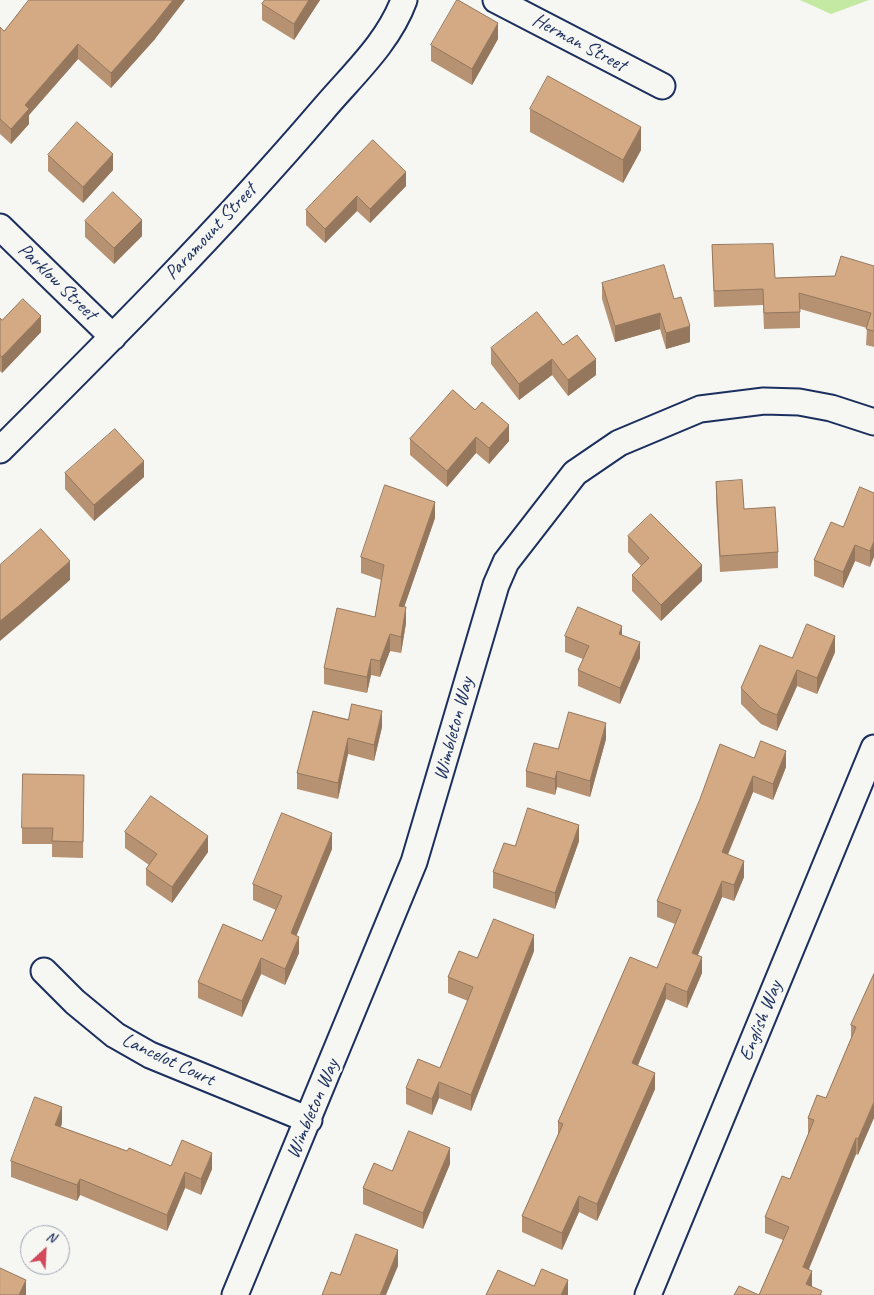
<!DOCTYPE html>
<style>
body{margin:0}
#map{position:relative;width:874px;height:1295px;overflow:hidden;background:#f6f6f2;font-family:Caveat,sans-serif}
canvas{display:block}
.north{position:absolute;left:20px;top:1225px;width:50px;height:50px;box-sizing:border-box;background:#f6f6f2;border:1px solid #9ea6b7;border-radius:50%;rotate:25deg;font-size:14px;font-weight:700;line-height:20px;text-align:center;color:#1b2f5e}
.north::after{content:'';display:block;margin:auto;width:18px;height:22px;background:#d1495b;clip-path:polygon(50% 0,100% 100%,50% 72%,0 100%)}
</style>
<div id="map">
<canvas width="874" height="1295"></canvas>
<div class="north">N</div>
</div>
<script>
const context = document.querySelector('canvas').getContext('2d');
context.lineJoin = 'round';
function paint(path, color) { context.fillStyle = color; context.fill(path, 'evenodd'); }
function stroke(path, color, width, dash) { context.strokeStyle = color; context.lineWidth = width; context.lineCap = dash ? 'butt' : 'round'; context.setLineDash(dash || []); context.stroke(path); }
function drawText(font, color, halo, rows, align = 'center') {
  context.font = font + ' Caveat,sans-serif'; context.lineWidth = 5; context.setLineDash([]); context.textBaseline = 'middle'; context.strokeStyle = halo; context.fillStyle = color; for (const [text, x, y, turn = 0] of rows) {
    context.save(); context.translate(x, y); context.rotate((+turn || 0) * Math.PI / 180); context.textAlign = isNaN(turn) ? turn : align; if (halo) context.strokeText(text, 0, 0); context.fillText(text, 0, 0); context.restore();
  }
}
paint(new Path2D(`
 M800,0h69l-38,14z`), '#c3e9a3');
const minor = new Path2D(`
 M496,0l166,86
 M0,227l113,110
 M0,450c110,-110 220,-220 321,-338 29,-35 67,-68 83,-112
 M44,971l31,31 40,33 35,20 159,65
 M235,1295l179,-433 82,-277 10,-23 69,-89 44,-30 81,-34 64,-8 35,1 32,6 43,14
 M648,1295l226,-547`);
stroke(minor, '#1b2f5e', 29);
stroke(minor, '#f6f6f2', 25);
paint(new Path2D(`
 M265,0h55l-26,40 -32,-20v-16z
 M0,27l4,4 151,8 -44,49 -33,-29 -49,56v9l-18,20 -11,-10z
 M498,39l-26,46 -41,-24v-16z
 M530,109l111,41 -18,33 -93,-51z
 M373,140l33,46 -36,37 -13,-12 -32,32 -19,-18v-15z
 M48,155l65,15 -30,33 -35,-32z
 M85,221l57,15 -28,28 -29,-27z
 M712,245l63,33 60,-2 39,-10v81l-8,-2 1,-17 -67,-19v19l-36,1 -1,-24 -49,2z
 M602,283l72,16 16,43 -24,7 -6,-20 -45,13 -13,-43z
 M0,318l2,2 39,12 -39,41 -2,-2z
 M563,345l33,30 -28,21 -16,-21 -33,25 -28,-36v-16z
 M453,390l56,51 -20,23 -13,-11 -29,34 -37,-32v-16z
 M65,473l79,4 -50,44 -29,-32z
 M716,482l28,27 34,43v16l-58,4 -4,-74z
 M874,493l-4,74 -15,-6 -12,27 -29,-12v-16z
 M435,518l-31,89 2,16 -5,30 -11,-2 -10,26 -9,-2 -4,18 -43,-9v-16l51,-51 6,-37 -20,-7v-16z
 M628,536l74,45 -41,40 -29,-30v-16l9,-9 -13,-14z
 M622,635l18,23 -20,46 -42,-18v-16l5,-11 -18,-7v-16z
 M835,652l-18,42 -20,-8 -20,45 -16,-7 -20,-20v-16l51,-30z
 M313,711l69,16 -8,34 -26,-7 -10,45 -41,-10v-16z
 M606,739l-16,58 -33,-10 -2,8 -29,-8v-16l32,-22z
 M754,758l32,9 -13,33 -20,-8 -25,63 16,22 -10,24 -12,-4 -24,58 4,18 -15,35 -21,-9 -28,66 17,24 -58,132 -18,-9 -17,38 -40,-18v-16l36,-82v-12l99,-154 18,-44 -18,-7v-16z
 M84,775l-1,83 -31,-1v-13h-30v-16z
 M125,832l83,20 -36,51 -26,-18v-16l3,-4 -24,-17z
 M579,841l-24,68 -62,-21v-16z
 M332,849l-36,86 3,18 -14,32 -24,-11 -19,43 -44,-19v-16l64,-41 14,-31 -23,-10v-16z
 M534,951l-63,160 -32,-13 -7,17 -26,-11v-16l34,-20 28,-67 -20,-8v-16l29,-19z
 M874,974l-16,181 -2,-1 -47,115 3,18 10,8h-63l24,-55 -18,-7v-16l25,-38 18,-45v-16l18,-20 25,-60v-13z
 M62,1123l-1,4 66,24 44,15 41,3 -11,26 -16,-7 -18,43 -87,-36 -3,6 -66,-24v-16z
 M450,1164l-27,65 -60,-25v-16l29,-17z`), '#b69272');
paint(new Path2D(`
 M173,0h12l-30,39 -44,49v-15z
 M309,0h11l-26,40v-16z
 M498,23v16l-26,46v-16z
 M78,44v15l-49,56v9l-18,20v-15l14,-24z
 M641,127v23l-18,33v-23z
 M113,154v16l-30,33v-16z
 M406,172v14l-36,37v-14z
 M357,196v15l-32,32v-14z
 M142,220v16l-28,28v-16z
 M660,313v16l-45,13v-16z
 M41,316v16l-39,41v-16z
 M690,326v16l-24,7v-16z
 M552,359v16l-33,25v-16z
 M596,359v16l-28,21v-16z
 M509,425v16l-20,23v-16z
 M476,437v16l-29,34v-16z
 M144,461v16l-50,44v-16z
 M435,502v16l-36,104v-16z
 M874,541v16l-4,10v-16z
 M855,545v16l-12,27v-16z
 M70,561v19l-50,44 -20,17v-20z
 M702,565v16l-41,40v-16z
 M406,607v16l-5,30v-16z
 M622,626v16l-3,-8z
 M390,634v17l-10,26v-16z
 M835,636v16l-18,42v-16z
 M640,642v16l-20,46v-16z
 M371,659v16l-4,18v-16z
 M797,670v16l-20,45v-16z
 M382,711v16l-8,34v-16z
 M606,723v16l-16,58v-16z
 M348,738v16l-10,45v-16z
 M786,751v16l-13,33v-16z
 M557,771v16l-2,8v-16z
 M753,776v16l-31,76v-16z
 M579,825v16l-24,68v-16z
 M332,833v16l-41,100v-16z
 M208,836v16l-36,51v-16z
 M744,861v16l-10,24v-16z
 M722,881v16l-30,72v-16z
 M534,935v16l-63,160v-16z
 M299,937v16l-14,32v-16z
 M702,957v16l-15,35v-16z
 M261,958v16l-19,43v-16z
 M666,983v16l-34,80v-16z
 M655,1073v16l-58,132v-17z
 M439,1082v16l-7,17v-16z
 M874,1102v16l-16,37v-16z
 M62,1107v16l-7,18v-16z
 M856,1138v16l-53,129v-16z
 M450,1148v16l-27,65v-16z
 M212,1153v16l-11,26v-16z
 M185,1172v16l-18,43v-16z
 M80,1179v16l-3,6v-16z
 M579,1196v16l-17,38v-17z
 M398,1250v16l-12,29h-6z
 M812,1271v16l-6,-3z
 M26,1280v15h-7z
 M568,1280v15h-7z`), '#94775d');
const building = new Path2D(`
 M29,0h144l-18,23 -44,50 -33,-29 -53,61 4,4 -18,20 -11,-10v-92l4,4z
 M265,0h44l-15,24 -32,-20z
 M457,0h1l40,23 -26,46 -41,-24z
 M548,76l93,51 -18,33 -93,-51z
 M77,122l36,32 -30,33 -35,-32z
 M373,140l33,32 -36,37 -13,-13 -32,33 -19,-19z
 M113,192l29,28 -28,28 -29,-27z
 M773,244l2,34 60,-2 6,-20 33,10v65l-8,-2 5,-16 -72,-20 1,19 -36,1 -1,-24 -49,2 -2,-46z
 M664,265l10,34 7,-2 9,29 -24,7 -6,-20 -45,13 -13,-43z
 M23,299l18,17 -39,41 -2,-2v-37l2,2z
 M537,312l26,33 14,-10 19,24 -28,21 -16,-21 -33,25 -28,-36z
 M453,390l22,20 7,-8 27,23 -20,23 -13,-11 -29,34 -37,-32z
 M115,429l29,32 -50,44 -29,-32z
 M742,480l2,29 31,-2 3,45 -58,4 -4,-74z
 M385,485l50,17 -36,104 7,1 -5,30 -11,-3 -10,27 -9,-2 -4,18 -43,-9 13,-60 38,9 9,-52 -23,-8z
 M860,487l14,6v48l-4,10 -15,-6 -12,27 -29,-12 17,-38 12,5z
 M651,514l51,51 -41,40 -29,-30 17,-17 -21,-22z
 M41,529l29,32 -50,44 -20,16v-56z
 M578,607l44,19 -3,8 21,8 -20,46 -42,-18 11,-24 -24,-10z
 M807,624l28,12 -18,42 -20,-8 -20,45 -16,-7 -20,-20 19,-43 32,13z
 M352,704l30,7 -8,34 -26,-7 -10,45 -41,-10 16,-62 35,9z
 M569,712l37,11 -16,58 -33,-10 -2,8 -29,-8 8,-28 24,6z
 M761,741l25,10 -13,33 -20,-8 -31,76 22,9 -10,24 -12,-4 -30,72 10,4 -15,35 -21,-9 -34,80 23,10 -58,131 -18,-8 -17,37 -40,-17 41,-92 -5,-2 72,-165 27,11 24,-58 -24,-9 43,-102 20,-55 34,14z
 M23,774l61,1 -1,67 -31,-1 1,-13h-31z
 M151,796l57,40 -36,51 -26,-18 11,-15 -32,-22z
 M528,808l51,17 -24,68 -62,-21 11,-29 11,3z
 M282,813l50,20 -41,100 8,4 -14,32 -24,-11 -19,43 -44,-19 25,-58 39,17 20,-45 -29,-12z
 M494,919l40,16 -63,160 -32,-13 -7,17 -26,-11 12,-29 22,9 33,-81 -25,-10 11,-26 18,7z
 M874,974v128l-16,37 -2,-1 -53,129 9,4 -6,13 16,7 -2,4h-86l5,-9 20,9 30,-68 -24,-10 17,-41 8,3 24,-59 -6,-2 9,-23 9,3 30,-71 -5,-2z
 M35,1097l27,10 -7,18 72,26 2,-3 42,18 11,-26 30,13 -11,26 -16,-7 -18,43 -87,-36 -3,6 -66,-24z
 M409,1131l41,17 -27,65 -60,-25 11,-25 18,8z
 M356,1234l42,16 -18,45h-58l9,-23 9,3z
 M0,1268l26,12 -7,15h-19z
 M542,1269l26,11 -7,15h-75l12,-25 36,16z`);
paint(building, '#d4aa85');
stroke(building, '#94775d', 1);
drawText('20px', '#1b2f5e', '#f6f6f2', [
 ["Herman Street",579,43,28],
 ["Paramount Street",211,232,-47],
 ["Parklow Street",57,282,44],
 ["Wimbleton Way",454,729,-75],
 ["English Way",761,1021,-68],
 ["Lancelot Court",168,1060,25],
 ["Wimbleton Way",313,1109,-67]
]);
</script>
